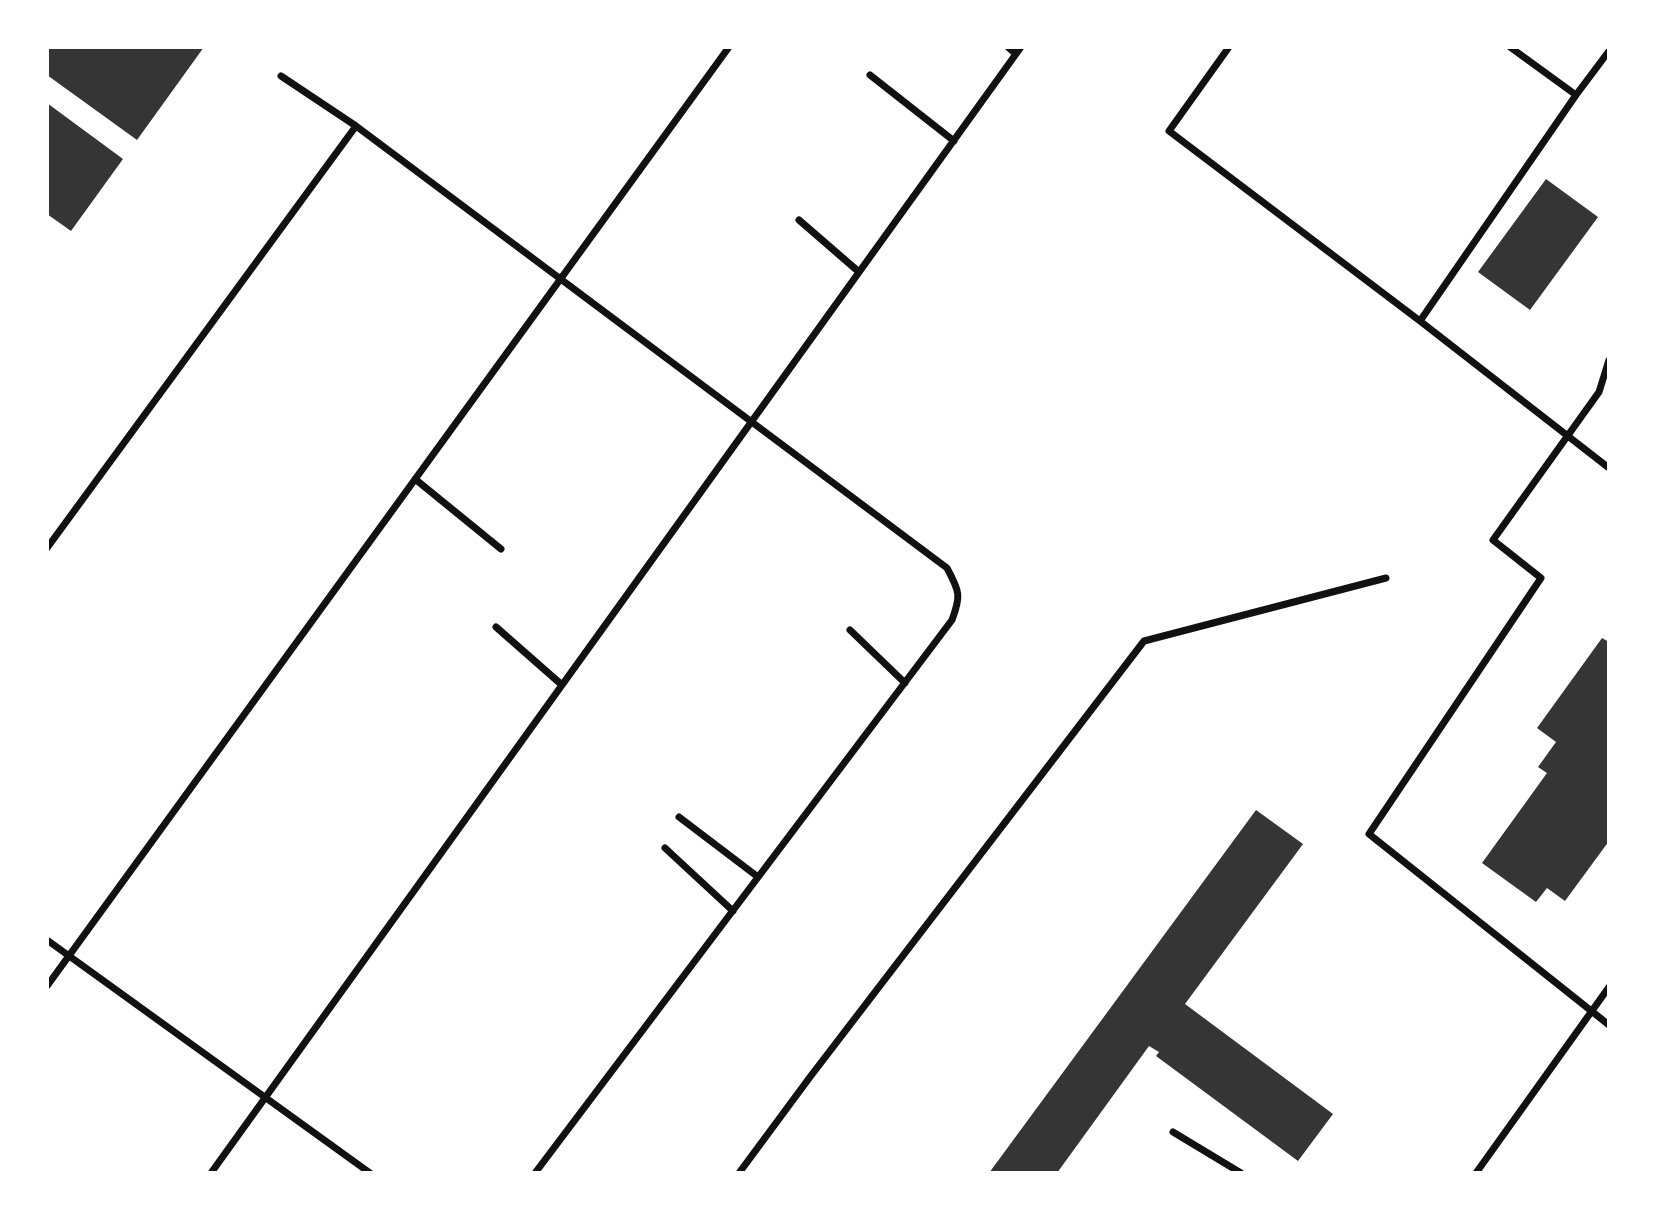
<!DOCTYPE html>
<style>
body{margin:0}
#map{position:relative;width:1656px;height:1220px;overflow:hidden;background:#fff;font-family:"Roboto Condensed",sans-serif}
canvas{display:block}
.frame{position:absolute;inset:0;border:49px solid #fff;pointer-events:none}
</style>
<div id="map">
<canvas width="1656" height="1220"></canvas>
<div class="frame"></div>
</div>
<script>
const context = document.querySelector('canvas').getContext('2d');
context.lineJoin = 'round';
function paint(path, color) { context.fillStyle = color; context.fill(path, 'evenodd'); }
function stroke(path, color, width, dash) { context.strokeStyle = color; context.lineWidth = width; context.lineCap = dash ? 'butt' : 'round'; context.setLineDash(dash || []); context.stroke(path); }
paint(new Path2D(`
 M47,47h157l-67,93 -90,-65z
 M47,103l76,56 -52,72 -24,-17z
 M1546,179l52,38 -68,93 -52,-38z
 M1602,638l7,4v199l-44,60 -18,-13 -11,14 -54,-39 65,-90 -9,-6 18,-25 -19,-14z
 M1256,810l47,34 -118,160 148,110 -35,47 -142,-105 3,-4 -10,-6 -92,127h-68z`), '#353535');
stroke(new Path2D(`
 M1008,47l8,7
 M1229,47l-60,84 251,190 189,147
 M1510,47l66,48
 M870,75l84,66
 M281,76l75,50 591,442c13,24 14,28 5,52l-417,553
 M799,220l60,52
 M1420,321l156,-226 33,-44
 M1609,360l-10,32 -106,148 48,38 -172,256 240,191
 M415,479l86,70
 M47,548l309,-422
 M496,627l66,58
 M850,630l55,53
 M679,817l79,60
 M665,848l68,63
 M47,940l323,233
 M47,986l682,-939
 M1173,1132l68,41
 M211,1173l810,-1126
 M739,1173l71,-96 334,-436 242,-63
 M1476,1173l133,-186`), '#111', 7);
</script>
